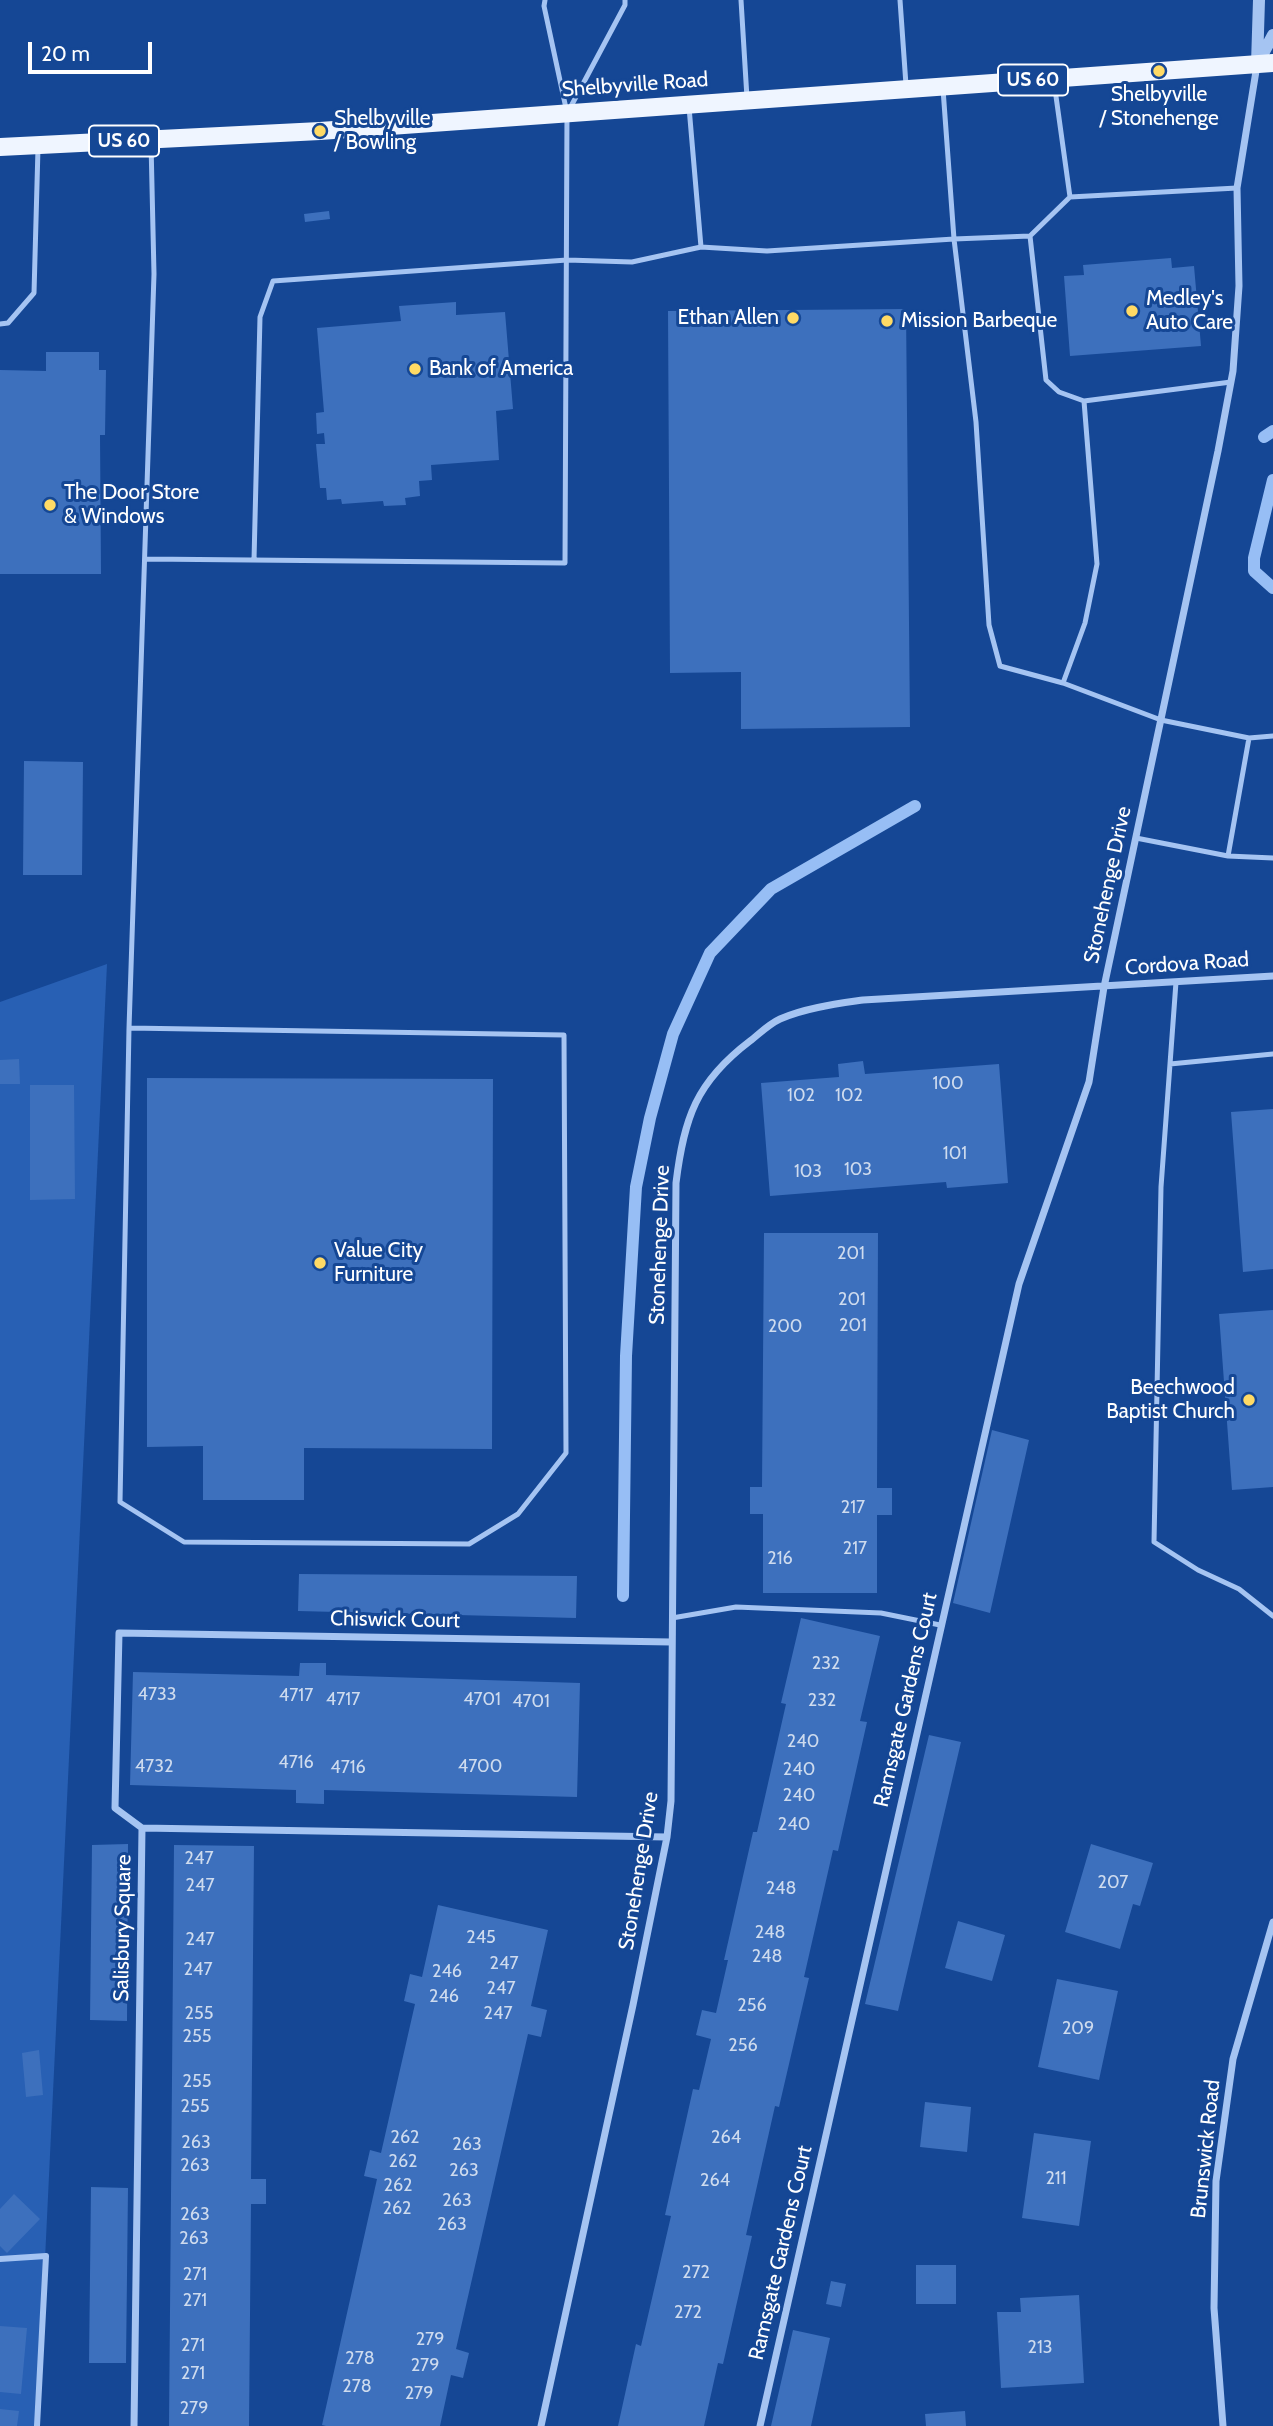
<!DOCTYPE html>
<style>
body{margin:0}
#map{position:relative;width:1273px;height:2426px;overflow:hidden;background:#154795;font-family:Cabin,sans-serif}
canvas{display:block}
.scale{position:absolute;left:28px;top:42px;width:124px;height:32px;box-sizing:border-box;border:4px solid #fff;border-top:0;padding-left:9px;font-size:21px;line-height:24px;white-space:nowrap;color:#fff;-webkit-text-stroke:5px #154795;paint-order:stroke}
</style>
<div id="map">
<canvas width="1273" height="2426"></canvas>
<div class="scale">20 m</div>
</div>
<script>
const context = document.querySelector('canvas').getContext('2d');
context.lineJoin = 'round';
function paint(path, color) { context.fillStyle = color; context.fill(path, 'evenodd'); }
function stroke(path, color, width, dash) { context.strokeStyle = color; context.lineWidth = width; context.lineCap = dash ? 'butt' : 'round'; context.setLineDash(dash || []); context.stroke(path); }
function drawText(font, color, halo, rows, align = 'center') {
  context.font = font + ' Cabin,sans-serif'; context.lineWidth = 6; context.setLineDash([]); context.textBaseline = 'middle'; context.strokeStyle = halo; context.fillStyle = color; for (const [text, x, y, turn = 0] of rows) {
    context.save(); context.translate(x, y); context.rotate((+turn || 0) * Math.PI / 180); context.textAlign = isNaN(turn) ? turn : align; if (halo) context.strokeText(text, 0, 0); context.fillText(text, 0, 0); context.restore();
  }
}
paint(new Path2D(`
 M107,964l-70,1462h-37v-1424z`), '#2860b4');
stroke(new Path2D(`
 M1264,437l9,-6
 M1273,480l-19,78v13l19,17
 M623,1596l3,-240 10,-169 14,-69 23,-84 37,-81 61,-64 144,-83`), '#97bef5', 12);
paint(new Path2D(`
 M329,211l1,8 -25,3 -1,-8z
 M1171,258l1,10 22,-2 7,80 -131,10 -6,-80 20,-1 -1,-10z
 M456,302v13l49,-3 8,97 -17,2 3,49 -68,5 1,15 -13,1 1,15 -15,2 1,7 -22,1 -1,-5 -41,3 -1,-5 -14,1 -1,-12h-6l-4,-44h9l-1,-11 -7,1 -1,-21 8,-1 -7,-84 84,-7 -2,-15z
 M906,309l4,418 -169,2v-57l-71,1 -2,-362z
 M46,352h53v18h7l-1,65h-5l1,139h-101v-204l46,1z
 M24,761l59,1 -1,113h-59z
 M19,1059l1,25h-20v-24z
 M863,1061l2,13 134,-10 9,119 -61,5 -1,-6 -176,14 -9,-113 78,-6 -1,-13z
 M147,1078l346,1 -1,370 -188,-1v52h-101v-54l-56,1z
 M30,1085h44l1,114 -45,1z
 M1273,1109v160l-30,3 -12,-160z
 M764,1233h114l-1,255h15v27h-15v78h-114v-79h-13v-27h12z
 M1273,1310v177l-41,3 -13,-176z
 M992,1430l37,10 -39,173 -37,-10z
 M299,1574l278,2 -1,42 -278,-7z
 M801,1618l79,18 -20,85 7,1 -29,129 -5,-1 -29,127 5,1 -30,129 -4,-1 -29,129 6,1 -29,128 -5,-1 -14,63h-86l18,-82 5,2 30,-130 -6,-1 28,-126 6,1 12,-51 -15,-4 6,-25 14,3 12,-53h-4l29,-128h4l29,-128 -5,-1z
 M300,1663h26v12l254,8 -3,114 -253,-7v14l-28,-1v-13l-166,-5 3,-113 166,4z
 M929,1735l32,7 -63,269 -33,-7z
 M128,1844l-1,177 -37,-1 2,-175z
 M1091,1844l62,19 -13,43 -7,-2 -13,45 -55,-17z
 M174,1845l80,1 -3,333h15v25h-15l-2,222h-80z
 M438,1905l110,25 -17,76 16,4 -6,27 -13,-3 -72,315 13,4 -6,25 -12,-3 -11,51h-114l-4,-1 55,-246 -13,-3 6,-26 11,3 34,-149 -11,-3 6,-27 12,3z
 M958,1921l47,14 -13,46 -47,-13z
 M1057,1979l61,12 -19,89 -61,-13z
 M39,2050l4,45 -17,2 -4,-44z
 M925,2102l46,5 -4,45 -47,-5z
 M1034,2133l57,8 -12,85 -57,-8z
 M91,2187l37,1 -2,175h-37z
 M14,2194l26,25 -33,34 -7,-7v-37z
 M916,2265h40v39h-40z
 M831,2281l15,3 -5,23 -15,-3z
 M1079,2295l5,88 -83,5 -4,-76h24l-1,-14z
 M0,2326l27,2 -6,66 -21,-2z
 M793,2330l37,8 -19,88h-40z
 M0,2409l19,2 -2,15h-17z
 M965,2411l1,15h-40l-1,-12z`), '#3d70bd');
stroke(new Path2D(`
 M741,0l6,98
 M900,0l6,85
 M1054,82l16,115
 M943,89l11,150 76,-3 16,144 13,12 25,9 147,-19
 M689,107l12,140
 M569,110l56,-105v-5
 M1030,236l40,-39 167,-9
 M0,324l8,-1 26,-30 4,-145
 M146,559l419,4 2,-450 -23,-107 1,-6
 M254,560l6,-243 13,-36 294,-21 65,2 69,-15 66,4 187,-12 22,183 13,203 11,41 63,17 98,37 88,18 -21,118
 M1063,683l22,-60 12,-59 -13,-163
 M1249,738l24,-2
 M1136,838l92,18 45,2
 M1176,982l-15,205 -7,355 44,28 41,19 34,27
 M129,1028l-9,474 64,40 285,2 49,-30 48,-61 -2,-418 -435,-7 25,-754 -3,-131
 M1170,1064l103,-10
 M672,1618l64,-11 145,6 59,12`), '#a5c4f2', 5);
stroke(new Path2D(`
 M0,2259l46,-3 -9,170`), '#a5c4f2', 6);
stroke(new Path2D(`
 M142,1828l-27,-20 4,-175 552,9
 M134,2426l8,-598 525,9
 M541,2426l92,-421 34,-168 4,-36 5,-618c8,-65 20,-101 74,-142 9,-7 19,-17 30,-22 25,-11 56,-15 83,-19l410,-24
 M760,2426l259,-1142 70,-202 15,-95 114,-536 15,-80 6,-85 -2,-98 20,-123
 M1223,2426l-9,-118 2,-127 17,-122 40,-137`), '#a5c4f2', 7);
stroke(new Path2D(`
 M1259,61l14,-26
 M1257,64l2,-64`), '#a5c4f2', 12);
stroke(new Path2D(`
 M0,147l320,-16 953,-68`), '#eff5ff', 18);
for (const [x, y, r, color] of [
 [1159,71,7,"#ffda65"],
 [320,131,7,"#ffda65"],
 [1132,311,7,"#ffda65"],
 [793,318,7,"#ffda65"],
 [887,321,7,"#ffda65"],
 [415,369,7,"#ffda65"],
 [50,505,7,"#ffda65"],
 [320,1263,7,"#ffda65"],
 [1249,1400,7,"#ffda65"]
]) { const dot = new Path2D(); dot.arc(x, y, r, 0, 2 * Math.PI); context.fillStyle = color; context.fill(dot); stroke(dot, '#154795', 2.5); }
drawText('18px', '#cedbee', null, [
 ["100",948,1084],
 ["102",801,1096],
 ["102",849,1096],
 ["101",955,1154],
 ["103",858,1170],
 ["103",808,1172],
 ["201",851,1254],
 ["201",852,1300],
 ["201",853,1326],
 ["200",785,1327],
 ["217",853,1508],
 ["217",855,1549],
 ["216",780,1559],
 ["232",826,1664],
 ["4733",157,1695],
 ["4717",296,1696],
 ["4717",343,1700],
 ["4701",482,1700],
 ["232",822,1701],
 ["4701",531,1702],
 ["240",803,1742],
 ["4716",296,1763],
 ["4732",154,1767],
 ["4700",480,1767],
 ["4716",348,1768],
 ["240",799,1770],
 ["240",799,1796],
 ["240",794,1825],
 ["247",199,1859],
 ["207",1113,1883],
 ["247",200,1886],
 ["248",781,1889],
 ["248",770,1933],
 ["245",481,1938],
 ["247",200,1940],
 ["248",767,1957],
 ["247",504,1964],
 ["247",198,1970],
 ["246",447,1972],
 ["247",501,1989],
 ["246",444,1997],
 ["256",752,2006],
 ["255",199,2014],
 ["247",498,2014],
 ["209",1078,2029],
 ["255",197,2037],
 ["256",743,2046],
 ["255",197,2082],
 ["255",195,2107],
 ["262",405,2138],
 ["264",726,2138],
 ["263",196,2143],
 ["263",467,2145],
 ["262",403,2162],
 ["263",195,2166],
 ["263",464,2171],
 ["211",1056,2179],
 ["264",715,2181],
 ["262",398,2186],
 ["263",457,2201],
 ["262",397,2209],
 ["263",195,2215],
 ["263",452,2225],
 ["263",194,2239],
 ["272",696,2273],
 ["271",195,2275],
 ["271",195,2301],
 ["272",688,2313],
 ["279",430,2340],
 ["271",193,2346],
 ["213",1040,2348],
 ["278",360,2359],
 ["279",425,2366],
 ["271",193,2374],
 ["278",357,2387],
 ["279",419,2394],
 ["279",194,2409]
]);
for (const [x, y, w] of [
 [1033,80,70],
 [124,141,70]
]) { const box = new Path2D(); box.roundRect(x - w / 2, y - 15.5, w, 31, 5); context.fillStyle = '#154795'; context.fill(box); stroke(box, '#fff', 2); }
drawText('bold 19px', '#fff', null, [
 ["US 60",1033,80],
 ["US 60",124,141]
]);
drawText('21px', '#fff', '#154795', [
 ["Shelbyville Road",635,85,-4],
 ["Stonehenge Drive",1108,885,-78],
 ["Cordova Road",1187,964,-4],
 ["Stonehenge Drive",660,1245,-88],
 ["Chiswick Court",395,1620,1],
 ["Ramsgate Gardens Court",906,1700,-77],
 ["Stonehenge Drive",639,1871,-81],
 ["Salisbury Square",123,1928,-89],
 ["Brunswick Road",1206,2149,-84],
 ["Ramsgate Gardens Court",781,2253,-77]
]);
drawText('21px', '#fff', '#154795', [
 ["Shelbyville",1159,95,"center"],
 ["/ Stonehenge",1159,119,"center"],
 ["Shelbyville",334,119],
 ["/ Bowling",334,143],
 ["Medley's",1146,299],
 ["Auto Care",1146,323],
 ["Ethan Allen",779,318,"right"],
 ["Mission Barbeque",901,321],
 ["Bank of America",429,369],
 ["The Door Store",64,493],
 ["& Windows",64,517],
 ["Value City",334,1251],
 ["Furniture",334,1275],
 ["Beechwood",1235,1388,"right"],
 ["Baptist Church",1235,1412,"right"]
], 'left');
</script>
